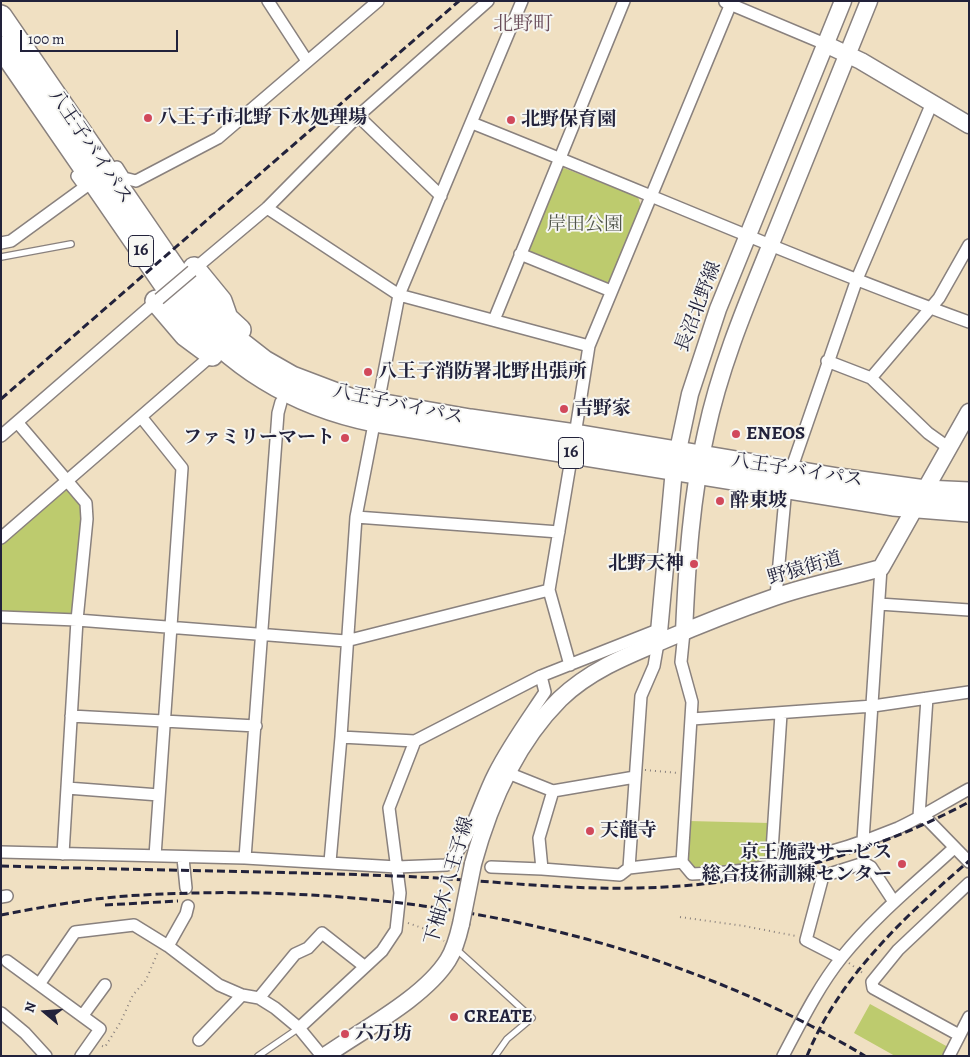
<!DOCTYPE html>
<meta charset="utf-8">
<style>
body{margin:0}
#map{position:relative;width:970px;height:1057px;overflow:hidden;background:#f0e0c2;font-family:Alegreya,serif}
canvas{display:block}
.frame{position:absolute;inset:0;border:2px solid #22223b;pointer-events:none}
.north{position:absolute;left:20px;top:987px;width:50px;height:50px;-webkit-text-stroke:4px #f6f6f2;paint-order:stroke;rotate:288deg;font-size:14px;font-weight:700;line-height:20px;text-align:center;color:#22223b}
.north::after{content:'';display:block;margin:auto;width:18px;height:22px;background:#22223b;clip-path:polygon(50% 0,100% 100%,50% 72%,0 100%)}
.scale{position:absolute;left:20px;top:30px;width:158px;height:22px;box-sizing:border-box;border:2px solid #22223b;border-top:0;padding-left:6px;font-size:15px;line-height:18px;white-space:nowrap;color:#22223b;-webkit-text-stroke:4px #f6f6f2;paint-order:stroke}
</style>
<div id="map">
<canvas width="970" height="1057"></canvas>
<div class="frame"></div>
<div class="north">N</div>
<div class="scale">100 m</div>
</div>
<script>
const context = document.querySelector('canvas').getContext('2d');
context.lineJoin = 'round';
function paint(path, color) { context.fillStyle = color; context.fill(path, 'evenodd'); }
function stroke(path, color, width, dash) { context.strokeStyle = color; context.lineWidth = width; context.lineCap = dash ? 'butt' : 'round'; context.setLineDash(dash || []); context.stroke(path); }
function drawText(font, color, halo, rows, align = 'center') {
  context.font = font + ' Alegreya,"Noto Serif JP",serif'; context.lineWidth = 4; context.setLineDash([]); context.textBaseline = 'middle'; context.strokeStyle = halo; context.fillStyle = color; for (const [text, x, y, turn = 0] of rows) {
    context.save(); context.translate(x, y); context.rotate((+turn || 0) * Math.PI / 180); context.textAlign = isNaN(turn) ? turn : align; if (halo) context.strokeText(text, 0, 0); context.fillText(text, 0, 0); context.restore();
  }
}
paint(new Path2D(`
 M564,168l74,29 3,9 -33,79 -78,-30 -3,-5 34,-80z
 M68,488l16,15 -9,111 -4,3 -70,-6v-69l63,-53z
 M689,821l81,2 -2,33 -6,7 -39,4 -31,1 -6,-7z
 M870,1004l78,43 -4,9h-49l-41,-23z`), '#bdcb6e');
const lane = new Path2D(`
 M1,257l70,-13
 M455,948l77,70 -25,21 -12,17
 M258,1056l41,-28`);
const street = new Path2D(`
 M268,1l39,60
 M725,2l100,42
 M358,116l83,80
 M472,123c166,66 329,138 497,199
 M117,167l7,11 12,3 82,-43 160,-137
 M267,208l132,87 190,51
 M1,243l10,-2 74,-54 -8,-11
 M520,254l91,37
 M192,271l75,-63 91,-92 130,-115
 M494,320l130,-319
 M827,361l44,17 57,55 21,15
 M871,378l68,-80 30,-53
 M142,418l40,50 -27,388
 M17,422l69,81 1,16 -10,101 -14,234
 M575,435l14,-89 143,-345
 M1,436l158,-137
 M791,470l66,-191 75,-176
 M356,517l203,15
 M1,538l211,-183
 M776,596l10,-109
 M879,604l90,6
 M1,617l76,3 269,21 203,-51
 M570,665l-21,-75 23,-137
 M927,698l-8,118 9,4 41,42
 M71,716l185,10
 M692,719l181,-13 96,-14
 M341,737l74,4 126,-65 119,-47
 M508,773l45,18 82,-14
 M67,788l92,7
 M553,791l-14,47 3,31 78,6 9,-7 53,-6 10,12c68,-1 143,-20 206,-46 24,-11 47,-26 71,-39
 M863,840l18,-272
 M1,852l244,6 152,9 50,-2c24,-25 31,-61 47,-92 14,-28 33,-54 51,-81l-4,-16
 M183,858l3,30
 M245,858l33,-445 3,-11
 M330,862l11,-125 15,-220 43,-222 123,-294
 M682,862l10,-160 -11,-40 3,-30
 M771,866l10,-152
 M491,867l51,2
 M629,868l12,-172 13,-30 4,-23
 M1,897l6,-1
 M168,946l18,-32 2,-8
 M841,958l-35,-18 17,-64 41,-13 7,4 23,35
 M7,961l93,68 -19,27
 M40,983l35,-51 59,-7 34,21 51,39 23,10 17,3 16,10 24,20 23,28
 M259,998l36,-44 13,-6 14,-15 42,33
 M1,1013l24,20 21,23
 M83,1015l22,-30
 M299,1028l83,-77 14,-21 4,-37 -11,-85 26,-67
 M959,1035l-86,-47 -1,-6 26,-32 71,-67
 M199,1040l43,-45
 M783,1056c18,-34 35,-69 59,-99 33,-41 74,-74 112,-109
 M949,1056l20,-39`);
const secondary = new Path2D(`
 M825,44l36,17 108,64
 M684,632c3,-67 7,-134 22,-199 15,-71 44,-137 71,-204 31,-76 61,-152 92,-228
 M658,643l16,-174 16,-75 28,-85 125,-308
 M473,864c16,-59 43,-121 87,-165 29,-28 66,-43 102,-58 37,-16 75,-31 113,-44 34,-12 71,-19 106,-29l88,-156
 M325,1056c37,-26 99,-58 123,-96 7,-11 10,-23 13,-36`);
const highway = new Path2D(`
 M1,16l189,275 33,38 41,32 28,16 58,22 120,21 105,15 263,44 87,12 44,2
 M1,47l175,254c56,64 114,103 198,120l519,84 76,6
 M194,268l27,33 6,17 13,12
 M156,301l29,34 27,20`);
stroke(lane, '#89817e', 8);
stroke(street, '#89817e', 14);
stroke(secondary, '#89817e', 19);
stroke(highway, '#89817e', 24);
stroke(new Path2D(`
 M645,770l33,3
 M680,917l64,9 52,10
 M408,923l17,6 19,12
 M849,963l15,11
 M102,1046l3,1 15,-24 13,-28 13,-15 12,-28`), '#89817e', 2, [1, 4]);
stroke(lane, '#fff', 5.5);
stroke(street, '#fff', 11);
stroke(secondary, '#fff', 16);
stroke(highway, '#fff', 21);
stroke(new Path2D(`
 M1,399l458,-398
 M1,866c132,4 264,5 395,10 80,3 161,14 242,12 115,-2 229,-31 331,-86
 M105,905l73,-4
 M1,915c47,-9 95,-18 142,-20 248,-14 508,33 722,161
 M807,1056c32,-79 99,-141 162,-195`), '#22223b', 3, [8, 4]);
const streetBridge = new Path2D(`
 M159,299l33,-28`);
const secondaryBridge = new Path2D(`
 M461,924l12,-60`);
stroke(streetBridge, '#89817e', 14, []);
stroke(secondaryBridge, '#89817e', 19, []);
stroke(streetBridge, '#fff', 11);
stroke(secondaryBridge, '#fff', 16);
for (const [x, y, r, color] of [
 [148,118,5,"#d1495b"],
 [511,120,5,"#d1495b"],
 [368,372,5,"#d1495b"],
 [564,409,5,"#d1495b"],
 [736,434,5,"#d1495b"],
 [345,438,5,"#d1495b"],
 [720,501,5,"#d1495b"],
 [694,564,5,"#d1495b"],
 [590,831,5,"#d1495b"],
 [902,864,5,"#d1495b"],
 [454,1017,5,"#d1495b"],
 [345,1034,5,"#d1495b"]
]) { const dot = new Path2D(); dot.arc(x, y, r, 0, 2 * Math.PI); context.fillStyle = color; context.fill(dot); stroke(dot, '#f6f6f2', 2); }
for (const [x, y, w] of [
 [141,251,25],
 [571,453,25]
]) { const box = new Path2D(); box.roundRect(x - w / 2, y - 15.5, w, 31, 4); context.fillStyle = '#f6f6f2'; context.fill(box); stroke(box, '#22223b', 1); }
drawText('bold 18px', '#22223b', null, [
 ["16",141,251],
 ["16",571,453]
]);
drawText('bold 19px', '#22223b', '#f6f6f2', [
 ["八王子市北野下水処理場",158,118],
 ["北野保育園",521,120],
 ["八王子消防署北野出張所",378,372],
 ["吉野家",574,409],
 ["ENEOS",746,434],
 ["ファミリーマート",335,438,"right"],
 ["酔東坡",730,501],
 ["北野天神",684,564,"right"],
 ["天龍寺",600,831],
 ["京王施設サービス",892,853,"right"],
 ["総合技術訓練センター",892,875,"right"],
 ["CREATE",464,1017],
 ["六万坊",355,1034]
], 'left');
drawText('19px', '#22223b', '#f6f6f2', [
 ["八王子バイパス",90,147,56],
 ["長沼北野線",699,307,-69],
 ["八王子バイパス",398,405,12],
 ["八王子バイパス",797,471,9],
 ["野猿街道",805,569,-16],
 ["下柚木八王子線",450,881,-74]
]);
drawText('19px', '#50554a', '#f6f6f2', [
 ["岸田公園",585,225]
]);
drawText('20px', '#6a4d5a', '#f6f6f2', [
 ["北野町",523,25]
]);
</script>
